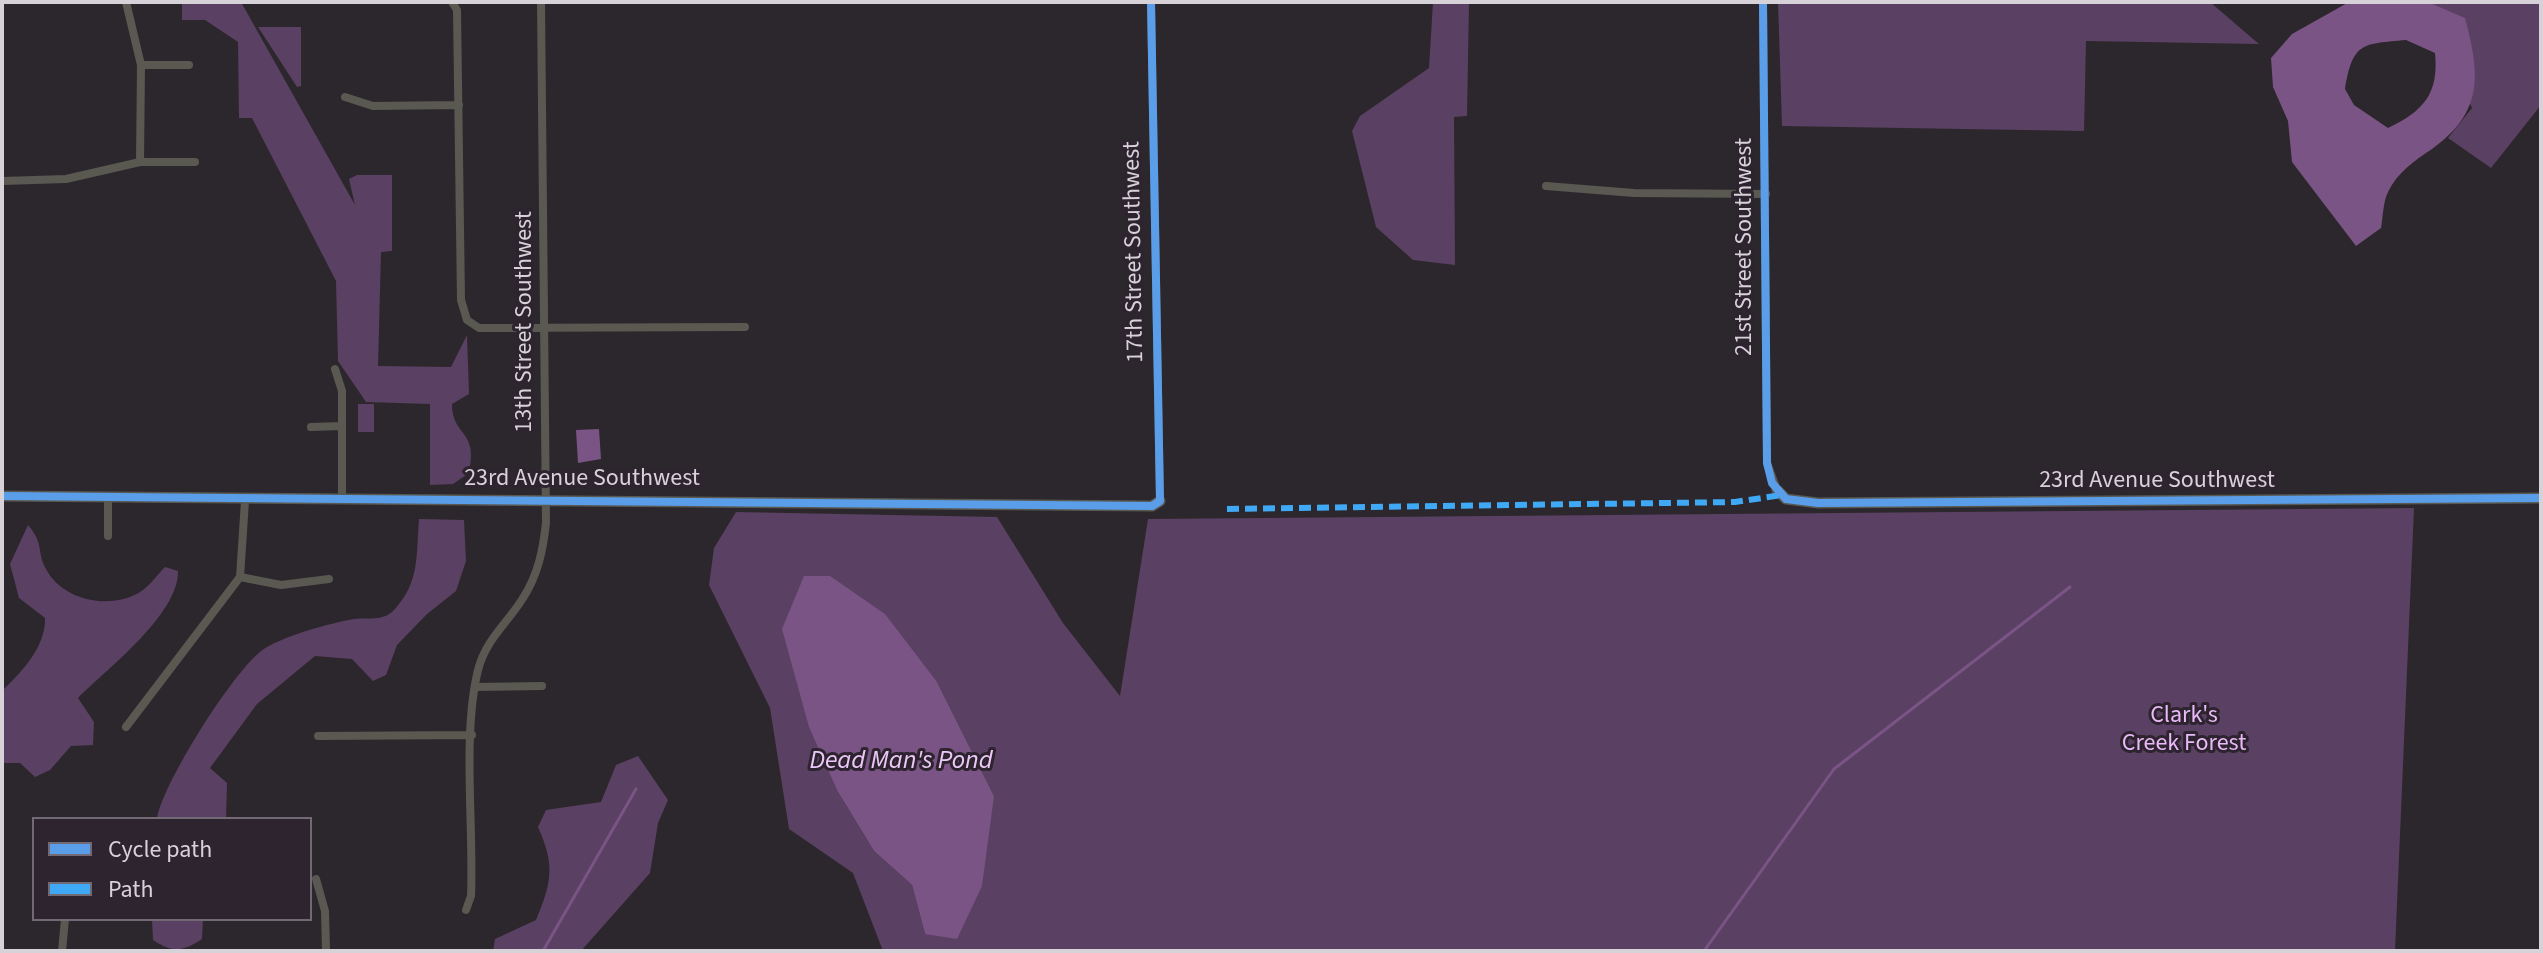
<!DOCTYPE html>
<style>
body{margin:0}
#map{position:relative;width:2543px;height:953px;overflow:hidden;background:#2c272c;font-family:"Source Sans 3",sans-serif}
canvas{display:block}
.frame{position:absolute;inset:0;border:4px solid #d7d1d8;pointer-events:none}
.legend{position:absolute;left:32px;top:817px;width:280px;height:104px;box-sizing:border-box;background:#2d242f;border:2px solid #716973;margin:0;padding:10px 14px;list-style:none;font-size:24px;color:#d7d1d8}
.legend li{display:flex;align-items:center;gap:16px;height:40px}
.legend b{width:40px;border:2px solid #716973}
</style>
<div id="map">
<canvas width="2543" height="953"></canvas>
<div class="frame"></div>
<ul class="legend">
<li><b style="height:10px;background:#5a9eea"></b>Cycle path</li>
<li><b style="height:10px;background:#3fa9f5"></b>Path</li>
</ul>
</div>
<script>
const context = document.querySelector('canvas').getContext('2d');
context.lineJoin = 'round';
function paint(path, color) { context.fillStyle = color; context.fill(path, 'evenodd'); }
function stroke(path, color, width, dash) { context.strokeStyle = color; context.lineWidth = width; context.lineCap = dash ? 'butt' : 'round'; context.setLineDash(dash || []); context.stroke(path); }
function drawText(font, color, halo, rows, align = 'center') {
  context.font = font + ' "Source Sans 3",sans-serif'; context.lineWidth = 6; context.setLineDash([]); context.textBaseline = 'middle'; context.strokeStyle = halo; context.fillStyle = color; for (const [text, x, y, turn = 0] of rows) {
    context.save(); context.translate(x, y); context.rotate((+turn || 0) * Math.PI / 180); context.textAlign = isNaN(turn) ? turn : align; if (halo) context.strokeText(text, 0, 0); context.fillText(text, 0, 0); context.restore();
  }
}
paint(new Path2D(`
 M182,2h59l114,203 -6,-26 8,-4h35v76l-11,1 -3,114 73,1 16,-32 2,59 -17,10c0,33 27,25 17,69l-16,11 -23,1v-81l-64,-2 -28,-41 -2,-80 -84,-163h-13l-1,-76 -33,-22h-23z
 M1433,2h36l-2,114 -13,1 1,148 -42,-5 -37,-33 -24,-96 8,-15 69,-48z
 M1778,2h432l49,42 -173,-3 -2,90 -302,-5z
 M2424,2h117v103l-50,63 -43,-30 24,-30z
 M258,27h43v59l-4,1z
 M374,404v28h-16v-28z
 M2414,508l-19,443h-1512l-30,-78 -64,-44 -19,-121 -61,-123 5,-37 22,-36 261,5 66,106 57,73 28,-177zM937,682l57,114 -69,138 -13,-49 -38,-34 -36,-59z
 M419,519l45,1 2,41 -10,30 -29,23 -30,31 -11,30 -13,6 -21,-22 -37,-3 -58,48 -47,64 17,15 -1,36h-69c4,-33 81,-157 110,-172 24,-13 60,-23 87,-28 15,-2 28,3 40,-9 26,-28 22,-54 25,-91z
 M28,525c17,20 8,26 18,44 17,33 68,42 97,21 8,-6 15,-16 22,-23l13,4c1,43 -70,97 -100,127l16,24 -1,23 -22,1 -21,24 -15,7 -15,-14h-18v-72c20,-19 44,-45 43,-73l-26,-20 -9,-34z
 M638,756l30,44 -10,23 -8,50 -69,78h-88l2,-12 41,-19c16,-38 19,-55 2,-93l8,-17 55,-8 15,-37z
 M152,919h51l-1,20c-20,13 -29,14 -49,1z`), '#5a4062');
paint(new Path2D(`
 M2349,2l81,1 35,15c15,56 19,94 -33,131 -17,11 -35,24 -44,43 -5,10 -5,25 -7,36l-25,18 -64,-84 -4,-41 -15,-34 -2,-29 21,-24zM2406,40l29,13c4,40 -11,58 -47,75l-34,-23 -9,-16c8,-47 17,-45 61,-49z
 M599,429l2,30 -23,4 -2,-33z
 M804,576h26l55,38 52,68 57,114 -12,90 -25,53 -32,-5 -13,-49 -38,-34 -36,-59 -29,-65 -27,-98z`), '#795485');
stroke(new Path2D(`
 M543,951l93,-162
 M1704,951l130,-182 236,-182`), '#795485', 3);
stroke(new Path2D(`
 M126,2l15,63 -1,97
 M452,2l5,8 4,290 6,20 12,8 266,-1
 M1151,2l9,499
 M1763,2l4,461 10,27
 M141,65h48
 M345,97l28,9 86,-1
 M2,181l64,-2 74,-17h55
 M1546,186l88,7 132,1
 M335,369l7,22v109
 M311,427l31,-1
 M108,536v-38
 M240,577l41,8 48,-6
 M475,687l67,-1
 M126,727l114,-150 5,-76
 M318,736l154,-1
 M316,879l9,32 1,40
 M466,910l5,-14c3,-70 -9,-160 7,-226 8,-31 29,-46 45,-72 15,-23 20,-48 23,-75l-5,-521
 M62,951l3,-32`), '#595952', 8);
stroke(new Path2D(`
 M1777,490l9,9 32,4 723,-5
 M2,496l1150,10 8,-5`), '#595952', 11);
stroke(new Path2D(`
 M1227,509l508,-7 47,-7`), '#3fa9f5', 6, [12, 6]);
stroke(new Path2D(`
 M1763,2l4,461 5,20 14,16 32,4 723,-5
 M2,496l1150,10 8,-5 -9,-499`), '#5a9eea', 8);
drawText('24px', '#d7d1d8', '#2d242f', [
 ["21st Street Southwest",1746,247,-90],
 ["17th Street Southwest",1135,252,-91],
 ["13th Street Southwest",526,322,-90],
 ["23rd Avenue Southwest",582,480],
 ["23rd Avenue Southwest",2157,482]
]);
drawText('24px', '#e9b9f8', '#2d242f', [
 ["Clark's",2184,717],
 ["Creek Forest",2184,745]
]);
drawText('italic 26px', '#ecc8f8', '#2d242f', [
 ["Dead Man's Pond",901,762]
]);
</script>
